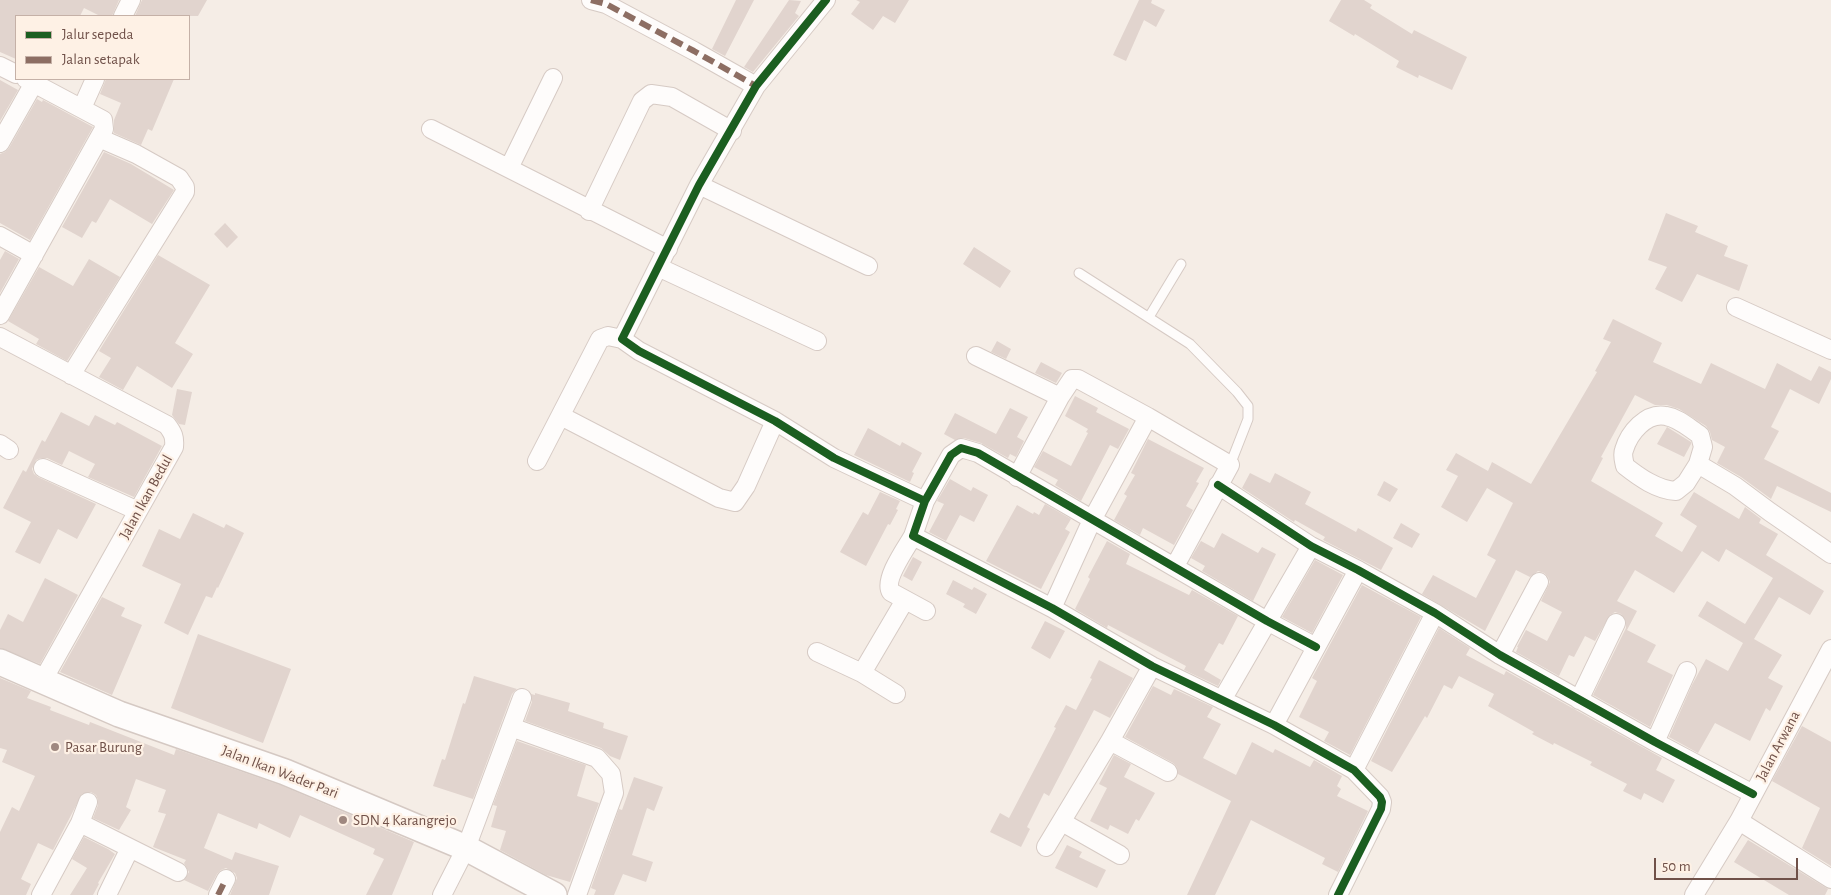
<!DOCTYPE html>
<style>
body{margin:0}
#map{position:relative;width:1831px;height:895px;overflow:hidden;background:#f5ede6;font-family:"Alegreya Sans",sans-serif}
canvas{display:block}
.legend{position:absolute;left:15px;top:15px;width:175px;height:65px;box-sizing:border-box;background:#fef1e5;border:1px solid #c5b1a7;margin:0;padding:6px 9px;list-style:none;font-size:15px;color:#705149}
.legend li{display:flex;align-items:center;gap:10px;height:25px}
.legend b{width:25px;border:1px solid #c5b1a7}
.scale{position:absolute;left:1654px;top:858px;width:144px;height:22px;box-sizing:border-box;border:2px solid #705149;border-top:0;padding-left:6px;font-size:15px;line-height:18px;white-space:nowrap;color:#705149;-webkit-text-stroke:4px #fef1e5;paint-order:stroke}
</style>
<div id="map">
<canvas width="1831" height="895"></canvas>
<ul class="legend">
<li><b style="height:6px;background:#1b5e20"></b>Jalur sepeda</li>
<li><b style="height:6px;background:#8d6e63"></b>Jalan setapak</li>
</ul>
<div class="scale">50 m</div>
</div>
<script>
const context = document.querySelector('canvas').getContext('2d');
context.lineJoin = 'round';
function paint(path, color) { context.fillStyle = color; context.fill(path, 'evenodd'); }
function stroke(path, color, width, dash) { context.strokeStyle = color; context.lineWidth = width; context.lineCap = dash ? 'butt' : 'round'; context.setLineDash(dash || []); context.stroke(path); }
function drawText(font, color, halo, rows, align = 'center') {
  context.font = font + ' "Alegreya Sans",sans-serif'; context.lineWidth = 4.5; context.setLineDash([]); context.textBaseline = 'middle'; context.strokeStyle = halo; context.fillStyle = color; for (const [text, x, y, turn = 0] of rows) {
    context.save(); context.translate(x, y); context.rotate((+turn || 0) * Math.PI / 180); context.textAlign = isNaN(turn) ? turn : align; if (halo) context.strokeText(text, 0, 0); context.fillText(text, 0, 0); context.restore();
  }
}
paint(new Path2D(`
 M0,0h119l-7,16h-12l-16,-8 -4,8h-64v43l-16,-7z
 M142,0h65l-9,16h-63z
 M736,0h18l-29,56 -13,-7z
 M789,0l12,1 -6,12 4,3 -46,56 -9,-5z
 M856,0h53l-14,23 -12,-7 -10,14 -22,-16 9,-12z
 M1139,0h13l-1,3 14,7 -9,17 -12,-7 -18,41 -13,-6z
 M1341,0h23l8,5 -2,3 42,26 2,-4 53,27 -15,33 -33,-15 -1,3 -22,-11 3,-6 -44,-27 -1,2 -25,-15z
 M106,79h68l-22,52 -4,-2 -7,16 -27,-12v-13l7,-17 -21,-9z
 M0,80l18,10 -18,31z
 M37,99l5,3 1,-2 50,27 -63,113 -30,-17v-69l5,-2 4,-4z
 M104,152l27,12 43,26 -22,34 -42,-25 -14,24 -4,-2 -10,17 -20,-11z
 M1666,213l32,13 -3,6 33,14 -4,10 24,9 -9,26 -42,-17 -15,28 -27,-13 12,-22 -19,-7z
 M225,223l13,14 -11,11 -13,-14z
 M974,247l37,24 -11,17 -37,-24z
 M5,251l14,8 -19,34v-33z
 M158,255l52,30 -35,58 18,11 -21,34 -35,-22 -14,24 -24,-13 12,-19 -12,-7z
 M89,259l31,18 -53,84 -31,-17 3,-5 -31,-18 31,-54 34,19z
 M1613,319l49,24 -9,19 48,22 10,-21 54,26 12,-26 34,18 8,-15 12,6v7l-12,25 -29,-15 -19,38 8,4 -15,28 67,34v19l-54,-26 -6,13 -30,-22 -24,-14 8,-16 -13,-7 -2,-8 -4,-6 -27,-17 -12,-4h-12l-20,-10 -34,62 2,1 -12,23 72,42 -8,13 27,16 15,-26 -17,-11 14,-23 45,27 6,-12 16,12 -2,4 19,11 -12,21 58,36 -14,24 -31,-18 -25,42 28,16 -14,23 15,8 -13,25 -4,-3 -16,33 -35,-18 -17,30 -29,-16 23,-52 14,-26 22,12 15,-28 -45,-27 9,-15 38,23 28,-46 -47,-29 -7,13 -17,-11 -28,42 -39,-23 -18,31 20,10 -10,19 29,15 -9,17 26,13 -23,52 -57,-32 33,-67v-6l-5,-8 -6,-2 -5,3 -15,26 -10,-5 -11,21 -5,-2 -10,21 -43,-24 2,-5h-1l9,-17 21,11 15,-29 -21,-11 9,-19 -2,-5 -4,-4 -6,-2 -8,6 -14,-7 -31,61 -63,-37 11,-19 43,23 20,-38 -9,-5 26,-52 -26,-15 -20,34 -26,-15 17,-31 -12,-6 10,-17 32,18 4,-9 39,22 66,-112 -2,-1 16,-29 -8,-3z
 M997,341l14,8 -5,10 -15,-7z
 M1041,362l21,11 -6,10 -21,-10z
 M177,389l15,3 -7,33 -6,-1 -7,-9z
 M1075,396l23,12 -2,4 33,17 -11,20 -8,-4 -29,56 -26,-16 3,-5 -24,-13 9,-16 28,15 17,-33 -2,-1 2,-3 -23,-13z
 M1010,408l18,9 -11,20 7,4 -8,16 -6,-3 -2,4 -27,-15 -17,-5 -9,2 -11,-6 11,-21 41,21z
 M61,412l28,14 6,-11 20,10 2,-3 45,24 -28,51 -46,-20 7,-13 -26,-13 -7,14 -15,-7h-6l-5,2 -4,9 2,5 4,3 58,27 -19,35 -19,-10 -18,35 -25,-12 16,-30 -28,-14 20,-38 3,2 16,-32 3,2z
 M1667,427l24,15v2l-7,13 -27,-13z
 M868,428l32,18 2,-4 20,11 -10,19 2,1 -4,9 -56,-27z
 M1148,439l56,29 -8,14 3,1 -13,23 7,4 -19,35 -31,-17 -3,7 -26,-15 13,-24 -3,-2 11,-19 -4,-2z
 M1250,473l20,10 5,-10 36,19 -6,12 51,28 2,-4 35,20 -12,22 -58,-30 2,-3 -30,-17 -1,2 -52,-34z
 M950,479l21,12 2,-4 15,8 -14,27 -14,-7 -14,26 -17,-9 15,-28 -7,-3z
 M1384,481l14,8 -8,13 -13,-7z
 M880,492l20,9 -4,8 2,1 -8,15 -2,-1 -22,42 -26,-14 23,-40 5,3z
 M1045,504l26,15 -6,10 5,3 -29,57 -55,-28 31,-56 16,9 1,-2 5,3z
 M193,513l31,15 2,-4 18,9 -26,55 -1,-1 -5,11 -6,-2 -18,39 -24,-12 17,-39 -39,-18 17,-37 21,10z
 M1401,523l19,11 -8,14 -19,-10z
 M1222,533l36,20 4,-6 14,7 -23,47 -51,-30 3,-5 -14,-8 10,-17 13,7z
 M1107,541l23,13 -4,10 63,31 3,-5 46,26 -15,29 -4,-2 -15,27 17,10 -3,6 -34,-16 2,-4 -78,-41 -1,3 -32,-19 15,-30 -2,-2z
 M913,557l9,5 -10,19 -9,-5z
 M1315,560l28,15 -31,58 -30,-16z
 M45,578l33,17 -38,69 -40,-16v-18l8,-16 15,8z
 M953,580l19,10 2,-3 13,7 -11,20 -13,-7 2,-3 -19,-10z
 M1362,585l59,32 -71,138 -26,-14 5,-9 -30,-15 18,-36 -5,-3z
 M102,597l23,11 -4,8 21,9 -30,70 -52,-23z
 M1045,621l20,10 -15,28 -19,-11z
 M1439,628l31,20 -4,7 38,20 2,-4 156,87 -6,12 19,10 -12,23 -19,-10 -3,7 -18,-9 4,-7 -37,-19 2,-3 -38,-19 -1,2 -21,-11 2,-2 -46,-26 6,-12 -35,-18 -7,13 -8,-4 -17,33 -2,-2 -33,56 -21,-11z
 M198,634l93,35 -28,74 -92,-35z
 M1099,660l34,18 -23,40 -16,-8 -45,86 -5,-3 -17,34 3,2 -9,18 -31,-15 10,-19 9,5 47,-90 -2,-1 12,-22 10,5 16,-31 -2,-1z
 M474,676l43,13 -5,5 -39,105 -40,-13 9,-27 3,1 18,-57 2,1z
 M0,678l31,13 -4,7 24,9 -1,3 39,15 1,-3 84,33 2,-6 104,36 134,57 -22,53h-26l18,-36 -11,-5 2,-5 -75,-34 -10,23 -31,-15 -2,6 -39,-16 -14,35 28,12 3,-8 44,14 -10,29h-39l7,-17 -2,-5 -9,-5 -5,2 -4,4 -9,17 -24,-11 5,-8 -5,-9 2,-3 -33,-13 13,-33 -8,-2 8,-22 -30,-11 -10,28 5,3 -12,20 -26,-12 5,-13v-5l-2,-5 -5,-3 -9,2 -29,56 -15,-7 -17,36 10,5 -5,11h-26v-63l12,-25 7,4 16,-35 -33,-14 5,-12 -7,-2z
 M1153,686l18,9 3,-6 39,18 -6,10 14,7 -18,34 33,17 16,-33 21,11 2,-4 35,18 4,-7 28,16 -5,10 4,3 -4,7 31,15 -30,61 -16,-8 3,-6 -74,-38 -36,75h-28l44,-94 -53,-27 -1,-7 -4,-4 -48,-26z
 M535,693l35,10 -2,8 36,12 -1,5 25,8 -8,24 -10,-4 -9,-8 -76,-27 7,-19 -1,-8 4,1z
 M1802,726l29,16v124l-29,-18 18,-40 -48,-27z
 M517,741l69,24 -9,31 22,7 -29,79 -24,-7 -46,-25 6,-19 -15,-4 6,-21 -4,-1z
 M1114,755l17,9 -7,13 31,16 -16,28 -3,-2 -8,15 -18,-9 -2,5 -18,-9 17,-33 -8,-4z
 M634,777l29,10 -9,24 -7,-3 -15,47 21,7 -7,20 -23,-8 -9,21h-20l2,-5 -5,-2 28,-79 3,1z
 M84,837l24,12 7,5 -17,29 1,1 -6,11h-23l17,-27 -15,-9z
 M1748,840l80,49 -3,6h-36l-55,-33z
 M1067,845l15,7 -3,5 27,13 -9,18 -42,-20z`), '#e1d4ce');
const lane = new Path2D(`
 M1079,273l111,71 47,48 11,14v13l-18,46
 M1149,317l32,-53`);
const street = new Path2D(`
 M591,0l15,4 88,47 62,35
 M826,0l-70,86 -57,99 -77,154 17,12 136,70 59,37 91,43
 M123,16l8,-16
 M0,66l16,8
 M82,108l13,-29
 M431,129l237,120
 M0,143l34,-60
 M509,168l44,-90
 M699,185l169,81
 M589,211l53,-110 9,-7 21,3 60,34
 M0,236l34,19
 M658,267l159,74
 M1736,307l95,43
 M0,315l104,-186 -1,-9 -77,-41
 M0,337l167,88c6,8 8,12 7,22l-131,233
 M976,356l84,41
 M71,375l114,-183v-5l-6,-9 -43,-24 -37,-16
 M561,416l158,82 16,4 11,-16 29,-65
 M0,444l9,6
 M537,461l63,-122 8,-3 14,3
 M1698,464l-12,19 -10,8c-19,-1 -37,-14 -51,-25 -1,-5 -3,-11 -1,-16 5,-17 22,-38 42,-34 13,2 23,12 34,19l3,12 -5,17 37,22 35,26 61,42
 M43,468l95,43
 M1017,477l43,-80 12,-18h6l70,38
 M1218,485l93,61 47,24 77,43 65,42 155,87 98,52
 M913,536c-7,12 -30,44 -22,56l35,19
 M1052,608l40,-88 56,-103 82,48 -55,101
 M1316,647l-49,-26 -289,-168 -17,-5 -10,7 -26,46 -12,35 139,72 100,58 122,59 80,45 26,27 2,5 -1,7 -43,86
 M817,652l45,21 34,21
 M1500,655l39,-73
 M862,673l43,-73
 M1222,700l89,-154
 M1579,700l37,-77
 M1274,725l84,-155
 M511,727l86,31 14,16 3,19 -37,102
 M1110,741l58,31
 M1655,742l32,-71
 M1354,770l81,-157
 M1739,821l92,58
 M1062,822l58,33
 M80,823l98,49
 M1046,847l64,-106 42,-75
 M41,895l39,-72 8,-21
 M107,895l23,-47
 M218,895l8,-16
 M442,895l24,-47 56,-150
 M1694,895l45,-74 92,-172`);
const secondary = new Path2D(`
 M0,662l119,52 166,58 181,76 88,47`);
stroke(lane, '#d6cac4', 11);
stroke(street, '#d6cac4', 20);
stroke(secondary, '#d5c9c3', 28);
stroke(lane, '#fefcfb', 9);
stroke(street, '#fefcfb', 18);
stroke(secondary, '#fefcfb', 25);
stroke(new Path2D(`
 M591,0l15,4 88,47 62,35
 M218,895l8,-16`), '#8d6e63', 6, [12, 6]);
stroke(new Path2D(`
 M826,0l-70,86 -57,99 -77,154 17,12 136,70 59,37 91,43
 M1218,485l93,61 47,24 77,43 65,42 155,87 98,52
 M1316,647l-49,-26 -289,-168 -17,-5 -10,7 -26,46 -12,35 139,72 100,58 122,59 80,45 26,27 2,5 -1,7 -43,86`), '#1b5e20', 8);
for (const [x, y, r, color] of [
 [55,747,5,"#9f8880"],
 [343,820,5,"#9f8880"]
]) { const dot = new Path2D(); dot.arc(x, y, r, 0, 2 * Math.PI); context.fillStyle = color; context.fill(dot); stroke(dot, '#fef1e5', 2); }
drawText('15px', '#705149', '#fef1e5', [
 ["Jalan Ikan Bedul",146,497,-61],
 ["Jalan Arwana",1778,746,-62],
 ["Jalan Ikan Wader Pari",280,772,21]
]);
drawText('15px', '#705149', '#fef1e5', [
 ["Pasar Burung",65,747],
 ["SDN 4 Karangrejo",353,820]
], 'left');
</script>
